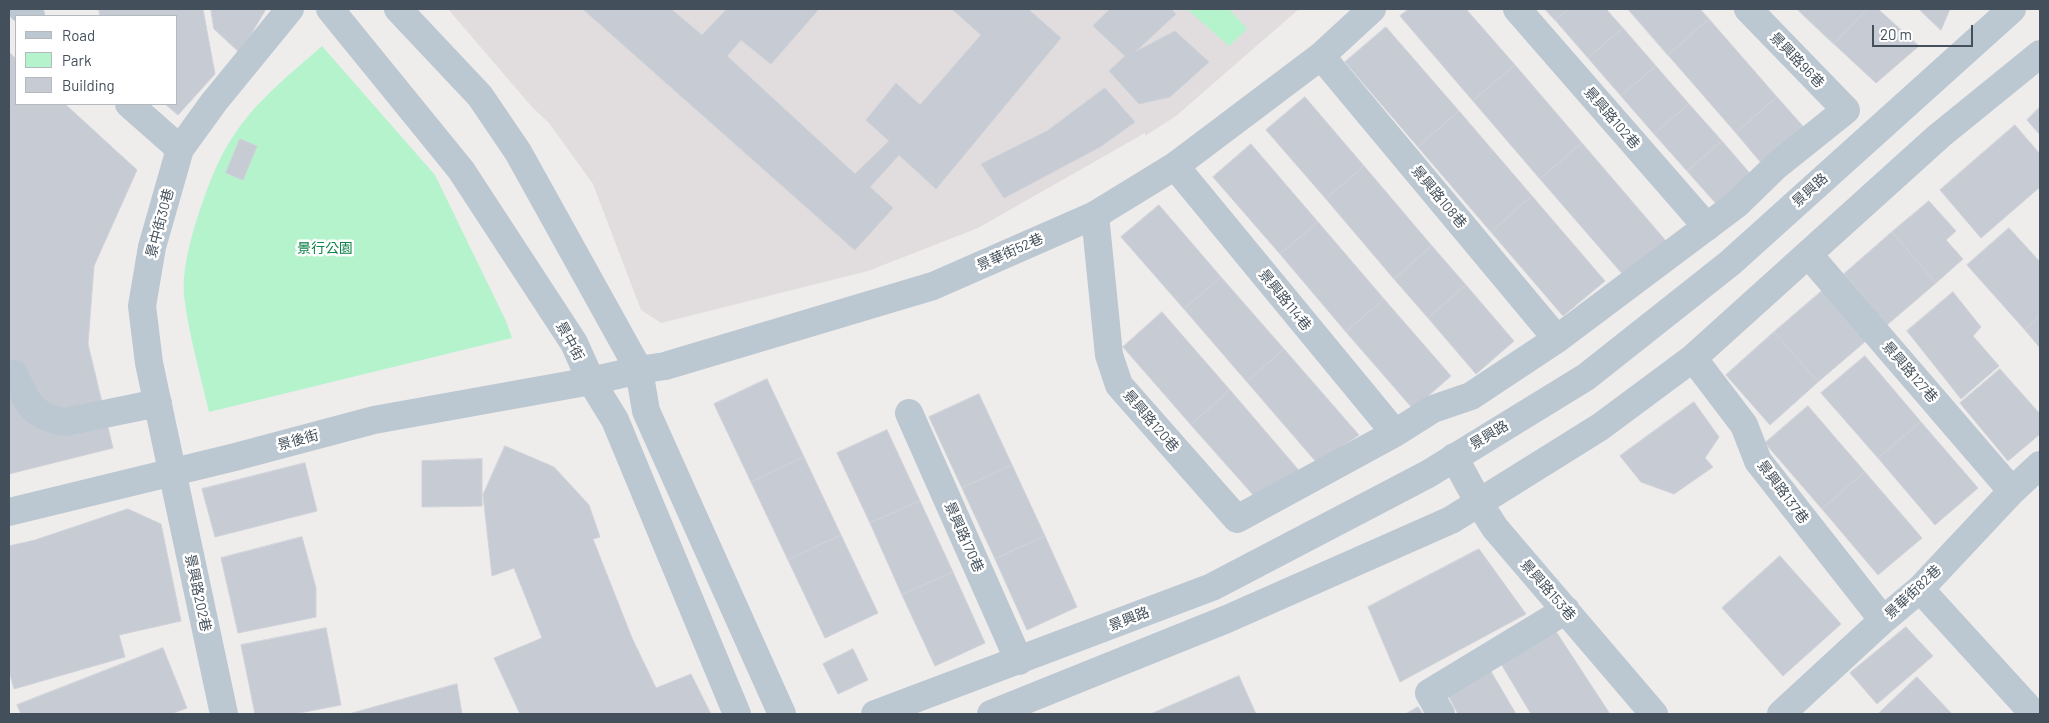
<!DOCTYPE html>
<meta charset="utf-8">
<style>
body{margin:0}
#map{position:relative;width:2049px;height:723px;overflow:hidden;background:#efecec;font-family:Barlow,sans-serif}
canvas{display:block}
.frame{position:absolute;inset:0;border:10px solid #43505b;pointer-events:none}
.legend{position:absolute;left:15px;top:15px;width:162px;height:90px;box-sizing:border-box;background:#fff;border:1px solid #b4b9bd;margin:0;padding:6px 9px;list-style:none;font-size:15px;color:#43505b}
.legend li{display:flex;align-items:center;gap:10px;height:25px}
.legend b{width:25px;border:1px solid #b4b9bd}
.scale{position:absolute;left:1872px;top:25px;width:101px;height:22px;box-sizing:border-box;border:2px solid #43505b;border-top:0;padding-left:6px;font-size:15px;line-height:18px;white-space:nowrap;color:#43505b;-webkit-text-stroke:4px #fff;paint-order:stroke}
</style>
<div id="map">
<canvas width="2049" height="723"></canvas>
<div class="frame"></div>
<ul class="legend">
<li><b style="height:6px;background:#bbc7d1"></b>Road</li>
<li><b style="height:14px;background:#b5f3cd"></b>Park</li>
<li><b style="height:14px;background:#c7cbd3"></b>Building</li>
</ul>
<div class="scale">20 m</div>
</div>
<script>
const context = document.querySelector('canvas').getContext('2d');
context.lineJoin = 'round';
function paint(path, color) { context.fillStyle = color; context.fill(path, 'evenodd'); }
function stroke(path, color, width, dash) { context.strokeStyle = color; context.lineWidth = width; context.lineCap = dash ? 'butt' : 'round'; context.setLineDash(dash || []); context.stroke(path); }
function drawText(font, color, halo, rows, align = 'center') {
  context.font = font + ' Barlow,"Noto Sans TC",sans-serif'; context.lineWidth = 5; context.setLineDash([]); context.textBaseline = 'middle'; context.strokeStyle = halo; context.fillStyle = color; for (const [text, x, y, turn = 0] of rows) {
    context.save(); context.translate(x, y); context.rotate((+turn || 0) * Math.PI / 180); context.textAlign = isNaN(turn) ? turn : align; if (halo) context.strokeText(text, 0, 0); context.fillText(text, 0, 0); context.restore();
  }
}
paint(new Path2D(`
 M448,9h851l-123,107 -31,20v-3l-167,95 -110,43 -207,52 -20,-13 -48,-126 -44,-61 -17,-16z`), '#e1ddde');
paint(new Path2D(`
 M1187,9h42l18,20 -18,17z
 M322,46l113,129 71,146 6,17 -303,74c-9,-38 -20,-77 -25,-116 -2,-24 5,-51 12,-74 10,-31 21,-63 40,-90 23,-34 56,-59 86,-86z`), '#b5f3cd');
const building = new Path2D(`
 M99,9h104l12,65 -37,41 -13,-11h11v-88h-76z
 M211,9h55l-26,44 -26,-24z
 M583,9h88l31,26 25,-26h92l-48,55 -30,-24 -14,16 128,118 34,-33 -23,-21 30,-37 24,22 61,-70 -28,-25 1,-1h74l33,29 -125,151 -37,-34 -29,32 23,21 -38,42z
 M1110,9h61l5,5 -41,38 40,-21 34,31 -39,35 -31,7 -30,-33 16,-15 -32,-30z
 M1409,9h57l49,56 -42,36 -73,-85z
 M1545,9h24l-14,11z
 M1569,9h37l17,19 -35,30 -33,-38z
 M1628,9h72l9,10 -41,36z
 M1797,9h70l-33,35z
 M1867,9h11l41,37 -43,37 -42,-39z
 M1919,9h31l-9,21z
 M1709,19l68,78 -41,36 -68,-78z
 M1386,27l73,84 -41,36 -73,-85z
 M1623,28l33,38 -35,30 -33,-38z
 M9,52l7,7v45h49l72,66 -43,96 -6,78 25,104 -104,26z
 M1515,65l67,78 -42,36 -67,-78z
 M1656,66l33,38 -35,30 -33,-38z
 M1105,88l30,34 -35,25 -96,51 -23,-34 66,-33z
 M1305,97l59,69 -38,33 -60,-69z
 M1777,97l32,36 -42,37 -31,-37z
 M1689,104l33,37 -35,30 -33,-37z
 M2040,107v28l-13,-15z
 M1459,111l73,85 -41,36 -73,-85z
 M2015,125l25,29v33l-59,51 -41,-48z
 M240,139l17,7 -14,34 -17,-7z
 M1722,141l31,36 -34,30 -32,-36z
 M1582,143l84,98 -41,36 -85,-98z
 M1251,144l67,78 -38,32 -67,-77z
 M1364,166l68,80 -38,33 -68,-80z
 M1532,196l73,85 -42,35 -72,-84z
 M1929,201l27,30 -10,9 17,19 -27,24 -44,-51z
 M1159,205l62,72 -37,32 -63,-72z
 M1318,222l66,77 -38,33 -66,-78z
 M2009,228l31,34v54l-15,14 -58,-65z
 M1892,232l44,51 -49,42 -43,-51z
 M1432,246l34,39 -38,33 -34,-39z
 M1221,277l63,72 -37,33 -63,-73z
 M1466,285l48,56 -38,33 -48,-56z
 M1823,290l44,50 -49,42 -44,-50z
 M1953,292l28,35 -8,9 26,30 -38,33 -54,-68z
 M1384,299l67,77 -38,33 -67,-77z
 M1162,312l68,78 -39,35 -68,-78z
 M2040,316v32l-15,-18z
 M1774,332l44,50 -48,43 -44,-50z
 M1284,349l75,86 -42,28 -70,-81z
 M1865,356l56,66 -43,36 -57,-65z
 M2000,369l40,45v20l-32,27 -48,-58z
 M767,379l37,78 -53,25 -37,-78z
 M1230,390l72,84 -48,22 -63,-71z
 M979,394l33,71 -50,23 -33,-71z
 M1694,402l25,35 -14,21 8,9 -39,27 -33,-12 -21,-26z
 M1808,406l57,66 -43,37 -57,-66z
 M1921,422l57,66 -43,37 -57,-67z
 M887,430l33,71 -50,22 -33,-70z
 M505,446l49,21 35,38 11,32 -7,2 39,99 24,50 35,-14 20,40h-191l-26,-56 48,-20 -28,-70 -22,8 -9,-81z
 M804,457l37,78 -53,25 -37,-78z
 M482,459v47l-60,1v-46z
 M305,463l12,48 -102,26 -13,-48z
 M1012,465l33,71 -50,23 -33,-71z
 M1865,472l57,66 -44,37 -56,-66z
 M920,501l33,71 -51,23 -32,-72z
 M128,509l33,15 20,97 -62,14 6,22 -111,32 -5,-18v-125l26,-6z
 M841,535l37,78 -53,25 -37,-78z
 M1045,536l32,71 -50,23 -32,-71z
 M302,537l14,51v29l-78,16 -17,-75z
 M1479,549l47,65 -126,68 -32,-75z
 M1780,556l61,68 -58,52 -61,-68z
 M953,572l32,71 -50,23 -33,-71z
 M1906,627l27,29 -56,48 -27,-31z
 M326,628l15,77 -47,9h-39l-14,-69z
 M1555,630l55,84h-79l-31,-52z
 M163,648l24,60 -16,6h-150l-4,-9z
 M853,649l15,31 -30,14 -15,-30z
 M1489,668l27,46h-58l-11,-21z
 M1239,676l17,38h-105z
 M1917,677l35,37h-74z
 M457,684l5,30h-113z
 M1418,707l5,7h-17z`);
paint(building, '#c7cbd3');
stroke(building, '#cfd2d9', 1);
stroke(new Path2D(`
 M22,9l9,7
 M330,9l131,161 113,173 17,38 24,39 122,294
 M398,9l82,87 38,56 121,218 7,41 136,303
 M1517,9l190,218
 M1321,56l236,283
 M129,104l51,45
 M1175,166l220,267
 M1095,215l14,140 10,30 118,134 158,-86 38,-24 38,-13 86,-57 180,-135 39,-38 70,-56 -98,-101
 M1808,254l204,237
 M1693,358l51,67 14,36 125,159
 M14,374c13,28 18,43 51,48l93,-19
 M909,413l110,248
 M1454,457l25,46 16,25 159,186
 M9,512l226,-55 139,-37 217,-39 48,-11 26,-4 268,-80 162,-71 80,-49 146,-110 51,-47
 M1920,589l114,125
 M224,714l-75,-351 -7,-57 10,-59 28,-98 34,-47 76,-93
 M875,714l337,-127 216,-113 158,-97 144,-114 282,-254
 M991,714l236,-95 224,-99 149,-93 93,-69 246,-222 101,-82
 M1441,714l-12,-21 137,-83
 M1781,714l102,-94 37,-31 92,-98 28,-26`), '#bbc7d1', 28);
drawText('14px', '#43505b', '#fff', [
 ["景興路96巷",1797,60,46],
 ["景興路102巷",1612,118,49],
 ["景興路",1810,190,-42],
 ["景興路108巷",1439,197,50],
 ["景中街30巷",160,223,-75],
 ["景華街52巷",1010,252,-24],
 ["景興路114巷",1285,300,51],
 ["景中街",570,341,61],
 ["景興路127巷",1910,372,49],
 ["景興路120巷",1151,421,49],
 ["景興路",1489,435,-31],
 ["景後街",298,440,-15],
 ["景興路137巷",1783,492,53],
 ["景興路170巷",964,537,66],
 ["景興路153巷",1548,590,49],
 ["景華街82巷",1913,592,-43],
 ["景興路202巷",198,593,78],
 ["景興路",1129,619,-21]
]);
drawText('14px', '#0d8349', '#fff', [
 ["景行公園",325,248]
]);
</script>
